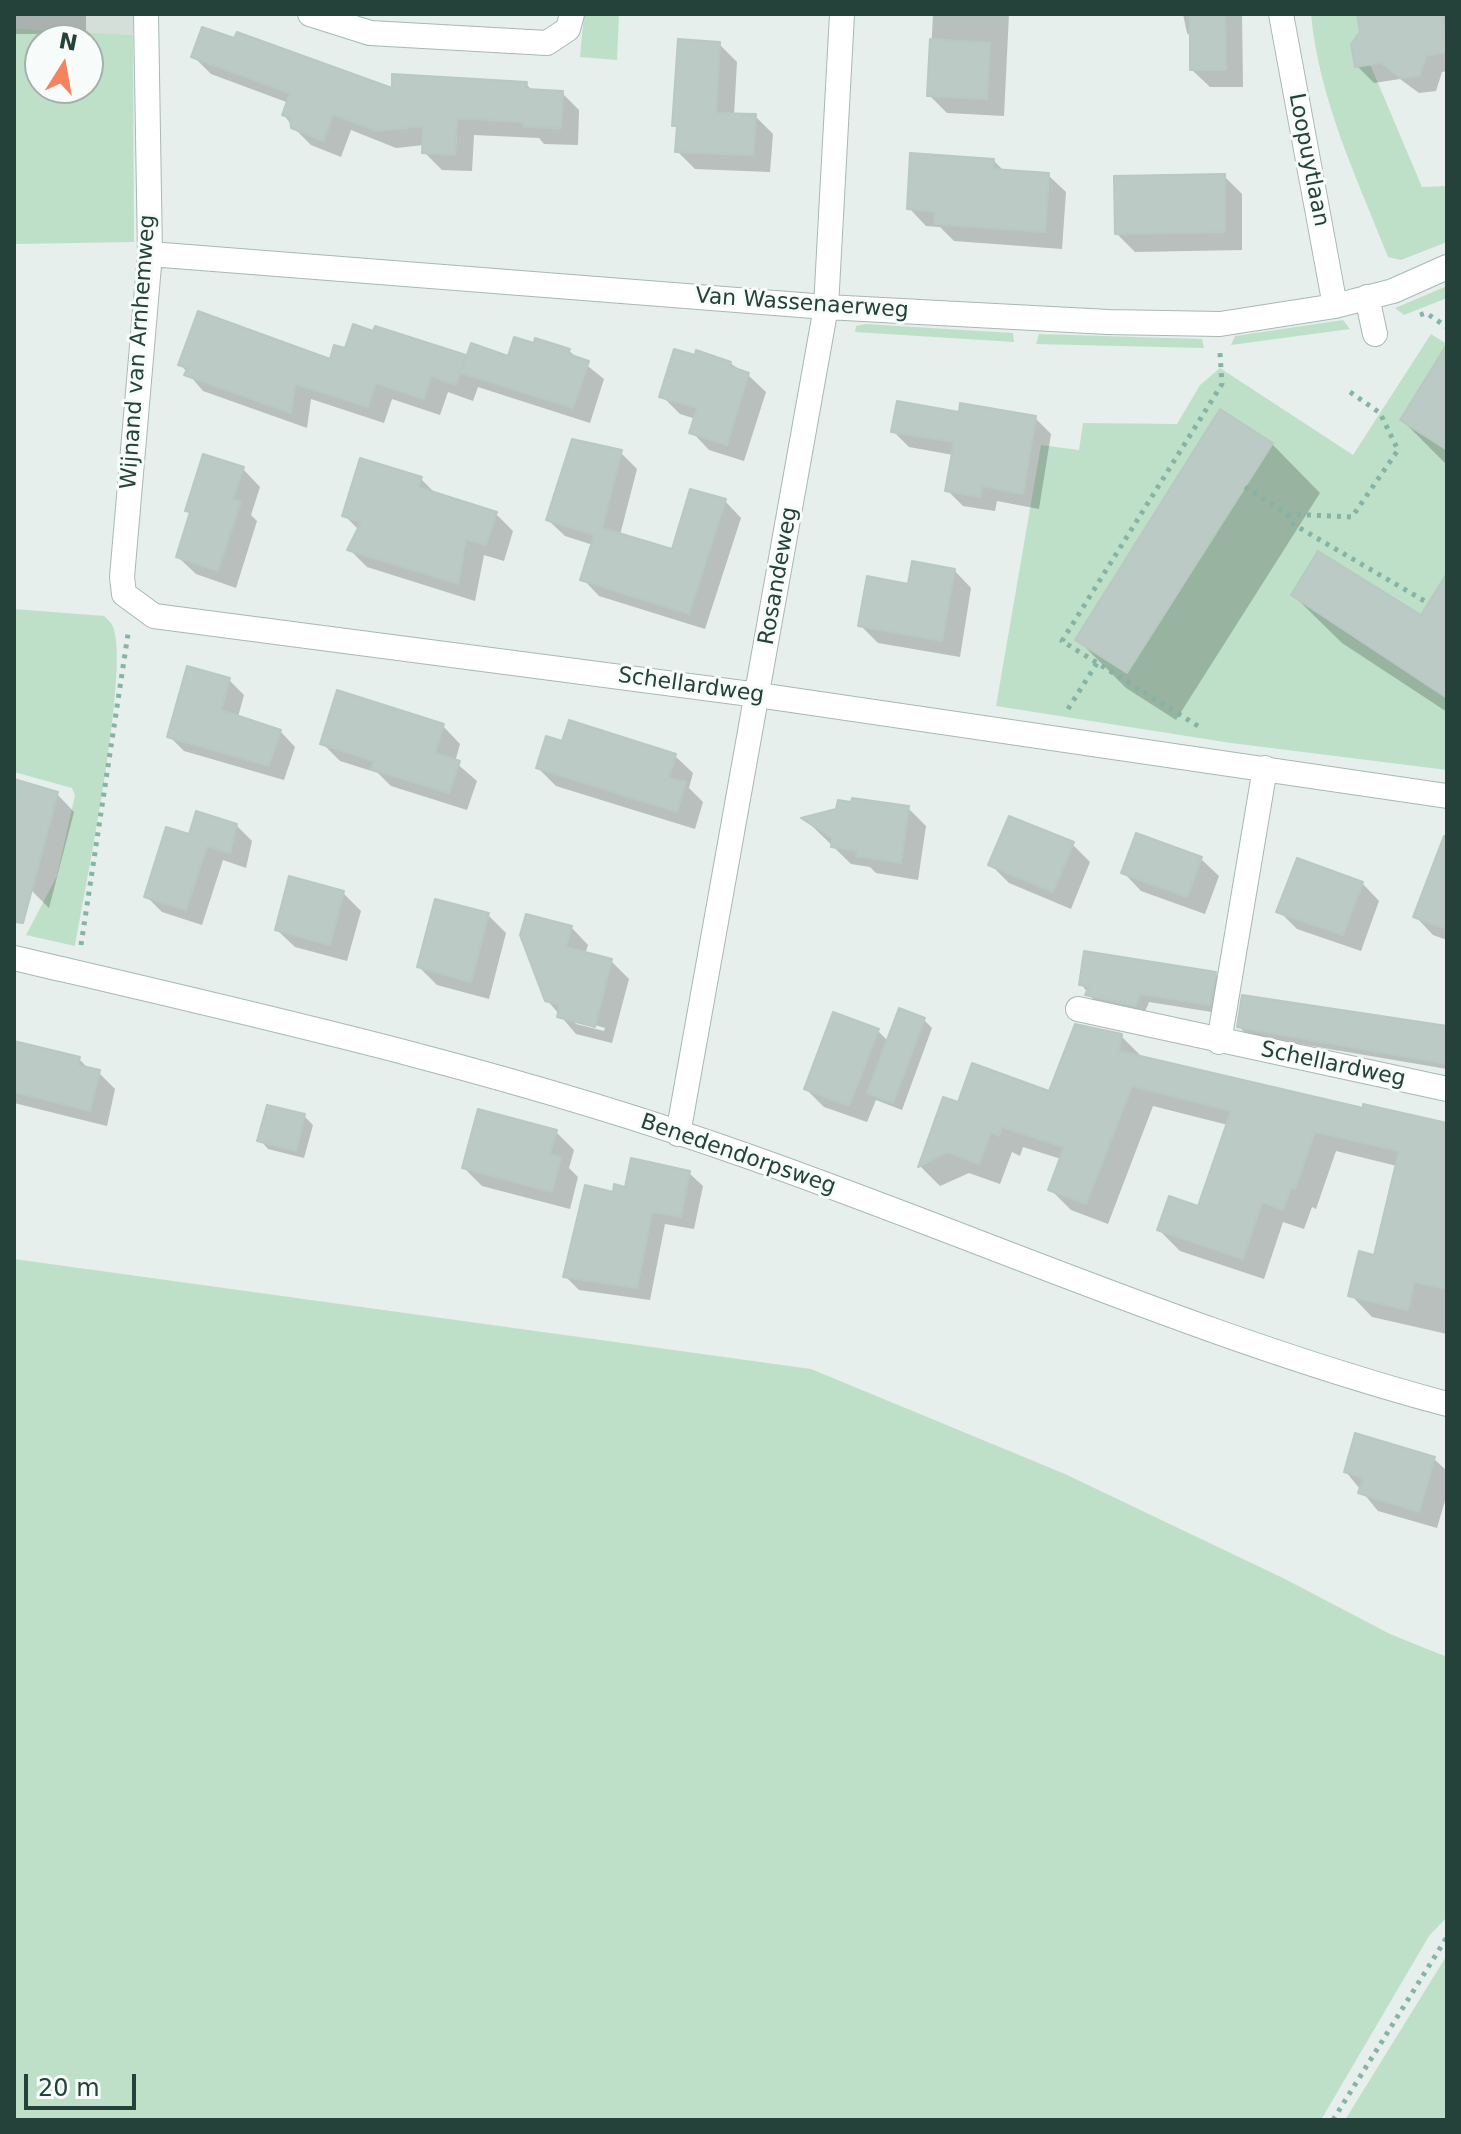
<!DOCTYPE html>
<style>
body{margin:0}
#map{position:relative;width:1461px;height:2134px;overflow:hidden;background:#e6efeb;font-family:"DejaVu Sans",sans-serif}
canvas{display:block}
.frame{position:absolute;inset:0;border:16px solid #24423a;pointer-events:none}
.north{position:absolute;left:24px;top:24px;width:80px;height:80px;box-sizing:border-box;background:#f7fbf9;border:2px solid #a3b1ad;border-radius:50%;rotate:11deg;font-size:22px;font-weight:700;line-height:32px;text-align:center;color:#24423a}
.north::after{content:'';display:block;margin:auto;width:28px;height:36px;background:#f4845f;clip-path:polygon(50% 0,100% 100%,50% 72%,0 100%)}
.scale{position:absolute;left:24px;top:2074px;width:112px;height:36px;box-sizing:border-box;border:4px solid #24423a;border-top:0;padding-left:10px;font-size:24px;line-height:28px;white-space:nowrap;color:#24423a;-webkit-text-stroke:6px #f7fbf9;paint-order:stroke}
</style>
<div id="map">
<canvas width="1461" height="2134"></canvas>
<div class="frame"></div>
<div class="north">N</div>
<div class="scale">20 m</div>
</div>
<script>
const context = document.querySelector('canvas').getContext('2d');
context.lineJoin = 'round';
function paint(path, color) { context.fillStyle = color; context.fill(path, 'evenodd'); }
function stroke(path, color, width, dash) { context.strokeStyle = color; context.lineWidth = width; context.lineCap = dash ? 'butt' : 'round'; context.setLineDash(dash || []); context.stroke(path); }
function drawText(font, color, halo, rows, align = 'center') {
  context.font = font + ' "DejaVu Sans",sans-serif'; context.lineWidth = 6; context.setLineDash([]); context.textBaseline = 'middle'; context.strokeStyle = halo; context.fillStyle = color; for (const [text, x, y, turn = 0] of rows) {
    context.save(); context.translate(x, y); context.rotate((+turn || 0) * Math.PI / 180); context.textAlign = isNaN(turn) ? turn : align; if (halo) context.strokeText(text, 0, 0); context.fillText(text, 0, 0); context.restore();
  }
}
paint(new Path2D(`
 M14,14h119v21l-119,-7z`), '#d4dfda');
paint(new Path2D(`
 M584,14h35l-2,46 -37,-3z
 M1311,14h46l4,29 61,144 25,-1v56l-46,18 -13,-3c-31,-79 -69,-157 -77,-243z
 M14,28l119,7 1,207 -120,2zM40,40h48v48h-48z
 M1447,286v12l-43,17 -9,-7z
 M1343,320l7,9 -119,16 4,-9z
 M865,324l148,9 1,9 -159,-10 1,-6z
 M1039,334l163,5 2,9 -168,-4z
 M1431,334l16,10v426l-216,-27 -235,-37 45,-261 38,5 4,-27 94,1 23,-39 20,-17 133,87z
 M14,609l90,7c3,3 6,5 8,9 20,35 -28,269 -37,321l-49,-11 31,-59 18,-81 -3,-7 -58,-16z
 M14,1259l797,110 254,105 220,105 105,55 57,23v260l-18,19 -108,184h-1307z
 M1447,1955v165h-102z`), '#bfe0c8');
paint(new Path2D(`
 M14,14h72v20h-72z
 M933,14h76l-5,102 -57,-3 -18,-18z
 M1183,14h59l1,73h-33l-18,-17v-32l-5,-5z
 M1359,14h88v57l-5,1 -6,19 -17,2 -19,-14 -26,4 -17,-17 5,-33z
 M719,44l18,18 -3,53 21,1 18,18 -3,38 -75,-3 -18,-18 2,-22 -4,-4z
 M193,56l201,34 132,-6 7,7 29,2 17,17 -1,35 -34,-1 -5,-6 -65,-3 -2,36 -30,-1 -18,-18v-7l-28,3 -45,-18 -10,27 -30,-12 -18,-18 -9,-12 5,-12 -78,-29z
 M994,161l11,11 43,3 18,17 -4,57 -108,-8 -14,-14 -14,-1 -17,-18z
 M1224,176l18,18v56l-107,2 -18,-18z
 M569,351l35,28 -14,44 -112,-36 -5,14 -25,-9 -8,23 -48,-16 -8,24 -73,-24 -4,29 -104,-37 -23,-27 329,-5z
 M730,363l18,12 18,17 -22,69 -35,-11 -17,-18 4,-13 -16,-5 -18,-18z
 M1447,377v88l-45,-45z
 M960,414l75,4 16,16 -12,75 -42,-8 -2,10 -32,-5 -16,-16 6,-35 -44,-8 -15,-15z
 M1272,444l48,49 -144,227 -50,-32 -48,-48z
 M620,452l17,17 -17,66 53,16 52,-50 16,17 -36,111 -106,-33 -16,-17 10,-34 -28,-9 -17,-16z
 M243,469l17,18 -9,28 6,6 -21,67 -40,-14 -18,-17 14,-42 -5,-5z
 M421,479l16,16 59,19 17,17 -9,30 -20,-6 -9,46 -108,-34 -18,-18 10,-19 -15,-15z
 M954,570l17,18 -11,69 -82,-14 -18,-18 50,-39z
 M1447,577v135l-105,-69 -49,-48 128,22z
 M229,680l15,15 -6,22 42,14 15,16 -11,33 -100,-29 -15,-15z
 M443,726l17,18 -5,18 22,19 -10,29 -76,-24 -13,-13 -38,-12 -18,-18z
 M564,744l111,12 18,17 -4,15 14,14 -8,27 -139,-43 -18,-18z
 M57,794l17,18 -25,96 -16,-16 -7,-16 -12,-3v-78z
 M908,808l18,18 -8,54 -42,-7 -6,-6 -19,-3 -46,-45z
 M236,825l16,16 -6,27 -23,-8 -21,65 -40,-13 -16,-16 44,-59z
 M1072,844l18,18 -19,47 -62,-26 -18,-18z
 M1201,859l18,17 -14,38 -64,-23 -17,-18z
 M1362,883l17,18 -18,50 -64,-22 -18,-18z
 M1447,885v55l-14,-5 -17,-18z
 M343,893l18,18 -14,50 -52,-14 -18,-17z
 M488,915l18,18 -17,66 -52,-14 -18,-18z
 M571,927l17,18 -3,9 26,7 18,18 -17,64 -36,-9 -29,-34zM571,1018l34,10 -1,3 -28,-7z
 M1215,974l8,8 -5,31 -69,-11 -5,12 -48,-11 -15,-19z
 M924,1020l8,8 -30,82 -26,-10 -9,22 -43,-15 -18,-18 72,-58 10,10z
 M1239,1027l208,1v41l-200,-34z
 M1121,1036l21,21 223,54 82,14v209l-75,-17 -21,-22 24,-38 22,-91 -61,-15 -20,58 -4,-2 -8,22 -21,-7 -19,57 -84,-28 -21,-21 41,-22 28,-83 -75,-19 -45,118 -37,-14 -21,-21 11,-30 -38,-12 -3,9 -8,-4 -12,32 -31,-11 -29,13 -20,-20 24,-66 15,5 91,-11z
 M14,1043l65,16 11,11 8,2 17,17 -8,37 -93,-23z
 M304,1116l9,9 -9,33 -36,-9 -8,-9z
 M556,1132l18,18 -5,18 9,9 -8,32 -88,-23 -18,-18z
 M689,1173l14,13 -9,43 -29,-5 -15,76 -71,-10 -13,-13 48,-83z
 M1434,1459l13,12v23l-10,34 -59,-17 -32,-39z`), '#0003');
const building = new Path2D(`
 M1190,14h35l1,56h-36z
 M1357,14h85l5,38 -21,4 -6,19 -10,2 -9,1 -20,-15 -26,4 -4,-23 9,-12z
 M202,27l32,11 3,-6 155,56v-14l135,8 -1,7 37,2 -2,37 -37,-1v-5l-67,-4 -2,37 -33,-2 1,-27 -46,5 -44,-17 -9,27 -33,-13 -1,-10 -8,-3 8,-22 -99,-36z
 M678,39l42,3 -4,71 40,1 -3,41 -78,-3 2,-26h-5z
 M930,39l60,4 -3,56 -60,-3z
 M910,153l84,6 -1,10 56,4 -4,59 -111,-8 1,-12 -28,-3z
 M1225,174v58l-110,2 -1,-58z
 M198,311l132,48 4,-14 11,3 8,-24 20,7 2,-5 91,29 -10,30 -25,-9 -7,23 -48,-16 -8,24 -73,-23 -4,29 -107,-38 4,-7 -10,-3z
 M514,337l20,6 1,-5 35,11 -2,5 21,7 -16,47 -112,-35 10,-30 37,13z
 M1447,344v106l-47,-30z
 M674,349l21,6 1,-5 35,12 -2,4 20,7 -22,72 -38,-12 8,-25 -38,-11z
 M897,401l62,11 1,-9 76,13 -13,78 -41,-8 -2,11 -35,-6 9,-49 -63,-10z
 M1220,409l53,34 -146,230 -52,-33z
 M572,439l50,11 -20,78 70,21 18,-60 36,10 -37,115 -109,-34 14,-45 -48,-15z
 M203,454l41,13 -11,32 8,3 -23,69 -42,-14 14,-45 -5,-1z
 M360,458l62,19 -4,10 79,25 -11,33 -20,-6 -8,45 -111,-34 14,-28 -19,-6z
 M1318,551l103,64 26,-42v125l-156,-103z
 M912,561l43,8 -13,72 -84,-15 9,-50 41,8z
 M187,666l43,12 -9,32 60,20 -12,36 -102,-29z
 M337,690l107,34 -9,29 25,8 -11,32 -78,-24 3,-8 -54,-17z
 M569,720l107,34 -7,24 17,4 -9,30 -141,-44 10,-32 16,5z
 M14,779l44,13 -35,131 -9,-1z
 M852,798l57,8 -8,57 -45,-7 1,-5 -26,-4 1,-9 -31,-20 35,-9 2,-9 13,2z
 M196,811l41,13 -7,29 -23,-7 -21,64 -42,-13 22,-70 23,7z
 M1009,816l65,26 -21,50 -65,-27z
 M1136,833l66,24 -15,40 -66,-24z
 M1444,836h3v93l-34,-12z
 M1297,858l66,24 -20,53 -67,-23z
 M289,876l55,15 -14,54 -55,-15z
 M435,899l54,14 -18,69 -54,-15z
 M526,914l46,12 -6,21 46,12 -17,68 -38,-10 3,-12 -15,-4 -25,-66z
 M1084,951l132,21 -6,33 -70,-11 -4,12 -51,-11 4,-9 -10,-1z
 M1242,995l205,31v38l-210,-37z
 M899,1008l26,10 -32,85 -26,-10z
 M833,1012l46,17 -30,77 -45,-17z
 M1075,1024l47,10 -3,17 244,57v-4l84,19v166l-33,-7 -6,28 -60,-14 11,-45 15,4 25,-104 -84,-19 -20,57 -4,-1 -8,22 -21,-8 -19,57 -86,-29 12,-34 29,10 33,-95 -99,-25 -46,118 -38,-14 16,-43 -62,-20 -3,9 -8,-4 -12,32 -32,-12 -29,15 25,-70 15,5 14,-39 77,28z
 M14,1041l66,16 -2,8 22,5 -10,41 -76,-19z
 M267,1105l38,9 -9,37 -39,-10z
 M478,1109l79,21 -7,24 11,3 -9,35 -90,-24z
 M631,1158l59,13 -9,46 -29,-5 -15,76 -74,-11 22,-92 28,7 1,-8 11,3z
 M1355,1433l80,24 -16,55 -61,-19 5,-15 -19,-6z`);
paint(building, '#bbcac4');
stroke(building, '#b8c9c2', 2);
const minor = new Path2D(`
 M146,14l4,240 -28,323 2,17 30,22 604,79 689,101
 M310,14l60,19 177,10 21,-14 4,-15
 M1281,14l54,292
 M150,254l676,53 282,15 112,2 115,-18 58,-15 54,-24
 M1367,297l8,37
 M14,958c248,58 495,113 736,199 232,82 458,183 697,247
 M1078,1009l369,80
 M1219,1042l46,-274
 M678,1134l148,-827 16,-293`);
stroke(minor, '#a8b8b2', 26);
stroke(new Path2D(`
 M1420,315l6,-2 21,14
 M1245,487l42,27 4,9 137,80
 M1287,514l65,3 46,-67 -18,-37 -30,-21
 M1068,709l29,-46
 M1198,726l-136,-85 160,-257 -2,-31
 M81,945l47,-311
 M1333,2120l114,-183`), '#86b3a5', 5, [4, 6]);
stroke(minor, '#fff', 24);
drawText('22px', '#24423a', '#f7fbf9', [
 ["Loopuytlaan",1308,160,79],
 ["Van Wassenaerweg",802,304,4],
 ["Wijnand van Arnhemweg",139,352,-86],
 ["Rosandeweg",779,576,-80],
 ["Schellardweg",691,686,8],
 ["Schellardweg",1333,1065,12],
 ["Benedendorpsweg",738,1155,19]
]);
</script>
